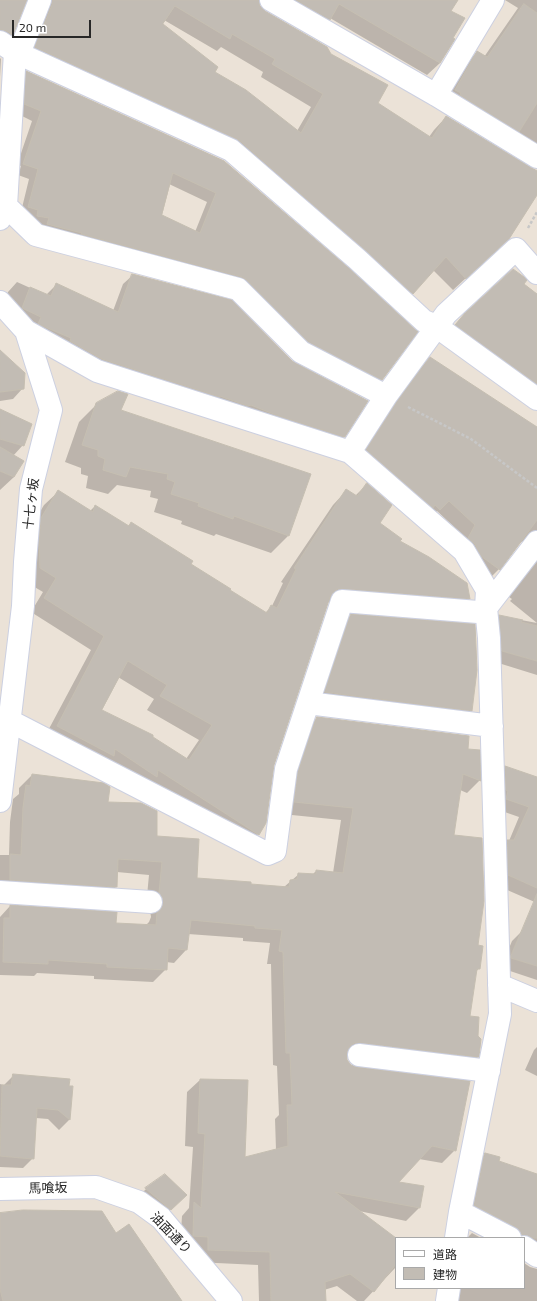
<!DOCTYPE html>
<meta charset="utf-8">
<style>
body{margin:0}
#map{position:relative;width:537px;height:1301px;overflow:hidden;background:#ebe2d7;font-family:"Exo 2","Noto Sans JP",sans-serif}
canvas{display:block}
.legend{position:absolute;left:395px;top:1237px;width:130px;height:52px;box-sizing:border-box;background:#fff;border:1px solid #a9a9a9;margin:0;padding:5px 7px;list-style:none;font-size:12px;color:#272727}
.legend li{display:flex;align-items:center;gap:8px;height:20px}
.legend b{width:20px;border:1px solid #a9a9a9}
.scale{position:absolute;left:12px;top:20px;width:79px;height:18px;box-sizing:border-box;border:2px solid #272727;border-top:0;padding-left:5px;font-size:12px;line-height:14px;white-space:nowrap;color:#272727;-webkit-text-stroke:3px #fff;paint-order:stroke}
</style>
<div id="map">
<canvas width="537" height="1301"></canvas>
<ul class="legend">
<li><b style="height:5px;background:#fff"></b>道路</li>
<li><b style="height:11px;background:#c2bcb4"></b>建物</li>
</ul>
<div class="scale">20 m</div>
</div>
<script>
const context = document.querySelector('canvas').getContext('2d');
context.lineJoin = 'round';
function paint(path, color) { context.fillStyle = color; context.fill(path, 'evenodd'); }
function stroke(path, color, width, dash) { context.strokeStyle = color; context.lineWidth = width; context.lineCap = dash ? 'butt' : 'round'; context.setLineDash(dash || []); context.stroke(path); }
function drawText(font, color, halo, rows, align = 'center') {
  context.font = font + ' "Exo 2","Noto Sans JP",sans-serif'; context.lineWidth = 3; context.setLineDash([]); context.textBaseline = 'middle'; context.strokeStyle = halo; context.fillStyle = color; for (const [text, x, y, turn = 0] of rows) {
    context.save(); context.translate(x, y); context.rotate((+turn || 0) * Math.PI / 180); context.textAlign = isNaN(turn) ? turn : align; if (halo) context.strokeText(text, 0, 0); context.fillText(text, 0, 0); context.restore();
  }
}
paint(new Path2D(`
 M0,0h26l-14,35 -12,12z
 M27,0h230l3,7 4,5 66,43 47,48 52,34 5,-7 12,-13 84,52 7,2v22l-42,58 -42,39 -20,-20 -33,36 -174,-153 -203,-93 9,-59zM164,20l53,31 4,-4 42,25 -2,5 50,30 -14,24 -83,-58 -53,-49z
 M259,0h183l-2,63 -13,12 -97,-57 -13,14 -53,-31z
 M505,0h32v170l-1,-6 -93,-61 21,-38 13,-13 7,5 34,-49z
 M0,58l1,1 -1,18z
 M27,72l197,89 157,218 -9,10 -73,-38 -62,-62 -165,-46 -52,-27 9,-37 -11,-4 3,-9 -4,-1 15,-44 -16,-8 1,-32zM169,184l38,18 -12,30 -34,-16z
 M133,275l159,87 52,75 -9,9 -242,-78 -91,-63 6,-13 9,-10 29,13 10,-10 57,26 10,-27z
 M523,284l14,11v110l-83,-79 12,-12z
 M0,352l23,36 -10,11 -13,2z
 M430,358l107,70v120l-11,-7 -6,1 -21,27 -11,11 -23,-43 -28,-26 -9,9 -72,-59 29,-45 34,-47z
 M97,404l23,7 169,124 -18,18 -55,-19 -2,2 -33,-12 1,-3 -28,-9 4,-13 -8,-2 1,-6 -34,-6 -9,9 -22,-6 2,-12 -7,-2v-6l-16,-6 14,-40z
 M0,410l23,35 -10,11 9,6 -8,15 -14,13z
 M367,484l12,40 19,18 71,57 -13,13 -129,-10 -54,163 -15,69 -14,14 -201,-108 48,-90 -60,-38 12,-20 -17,-10 2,-50 16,-27 14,-13 32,19 5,-5 33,20 3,-3 58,41 76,49 7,-7 11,-23 -2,-1 52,-77 13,-14 9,5zM118,677l36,22 -7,11 52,30 -13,19 -35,-22 -51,-26z
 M537,559v64l-27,-22 2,-2 -3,-2z
 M351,615l120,95 -9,9 -145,-18 25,-77z
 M500,616l37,7v52l-45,-14 -3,-35z
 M317,718l150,32 13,30 -13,13 -7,-3 -7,46 24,110 2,22 -3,4 -8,45 10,40 -13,13 -119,-15 1,6 4,5 104,84 -13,13 -23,-4 -21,23 21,26 -13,13 -47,-10 37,28v28l-32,34h-7l-20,-15 -13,4 1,11h-66l-1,-36 -62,-3 -16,-14 2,-32 7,-8 4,-61 -8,-1 2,-54 13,-12 44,78 32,-8 -1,-31 4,-4 -2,-49 -4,-1 -2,-101h-4l3,-21 -27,-2v-3l-55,-4 -2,16 -12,13 -8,-1v7l-13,13 -59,-3v-3l-57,-3 -3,3 -34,-1v-58l10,-11 105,18 31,1 3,-3 2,-5 -1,-7 -4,-4 3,-31 -32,-3 -1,15 -12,13 -104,-18v-27h9l1,-33 3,-23 6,-5v-6l13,-13 75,28 49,34 39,42 55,6 34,2 15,-13 13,1 4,-4 17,2 8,-53 -59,-6 22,-83z
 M505,767l32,11v125l-39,-17 -1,-35 12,-10 10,-24 -23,-8 -1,-32z
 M537,930v50l-36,-12 11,-27 10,-10z
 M537,1047v29l-12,-6 9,-20z
 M14,1075l58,12 -3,33 -10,10 -11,-11 -12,-1 -3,40 -10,10 -23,-1v-83l4,1z
 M485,1154l13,8 39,13v83l-29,-20 -43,-23 10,-51z
 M165,1176l20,19 -25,25 -24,-21 10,-10z
 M0,1214l116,21 64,66h-180z
 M472,1233l9,5h-14z
 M524,1263l6,4 7,2v32h-81l1,-13h67z`), '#0003');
const building = new Path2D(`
 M0,0h27l-14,35 -6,-4 -7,-1z
 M52,0h207l1,6 5,5 62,36 4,7 57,31 -10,18 54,35 14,-22 91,55v24l-28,44 -43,40 -20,-22 -33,37 -48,-44 -126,-110 -204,-93 17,-42zM175,6l55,33 2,-5 43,25 -3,5 51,30 -22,39 -55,-43 -31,-18 3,-5 -55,-43z
 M296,0h162l-7,11 14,7 -12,20 2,1 -15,24 -101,-59 -9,16z
 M524,4l13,9v90l-18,29 -59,-37 1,-2 -6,-3 22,-39 10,6z
 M26,71l198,90 125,107 69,64 -36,48 -74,-38 -61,-62 -5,-3 -161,-43 1,-1 -35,-9 2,-6 -12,-2 1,-6 -10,-3 10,-38 -15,-5 18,-53 -17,-7zM173,173l43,20 -16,40 -38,-18z
 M513,269l11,8 3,3 -3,4 13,10v90l-82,-59 10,-12z
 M132,274l100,26 60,61 76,40 -23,36 -69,-22 -25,-10 -3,1 -28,-10v1l-118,-38 -32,-18 1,-3 -33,-14 3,-7 -19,-9 8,-21 21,9 5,-13 62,29z
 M0,350l25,23 -1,16 -24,3z
 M430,357l107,70v93l-37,50 -19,-14 -6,-12 -7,-6 7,-13 -26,-24 -9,9 -5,-5 -2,3 -67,-58 30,-47z
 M118,391l10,3 -7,16 190,64 -22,62 -55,-20 -1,3 -35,-13 1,-3 -28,-9 4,-12 -8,-3 1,-5 -38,-7 -4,10 -23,-7 2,-11 -7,-3v-6l-16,-5 14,-42z
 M0,409l32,15 -8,22 -24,-7z
 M0,447l24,14 -10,16 -14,-6z
 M367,483l25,22 -12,18 22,16 -2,2 29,16 38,26 3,16 -127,-10h-6l-4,4 -3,4 -56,168 -8,58 -7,12 -101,-65 -1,7 -42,-28 -1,7 -57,-30 47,-90 -60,-38 12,-20 -16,-10 -1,-28 2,-22 17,-28 35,22 2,-7 34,21 2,-4 62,39 -2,3 40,25 -1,1 37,23 4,-8 6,3 19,-39 -2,-1 52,-79 11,7zM128,661l39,24 -7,11 52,29 -23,35 -36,-23v-2l-51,-25z
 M351,614l124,10 2,46 -5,41 -147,-19z
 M499,615l24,5 -2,2 16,4v35l-35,-10z
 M317,717l152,19 -1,13 12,1 1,31 -18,-7 -9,61 28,3 2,63 -6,44 5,1 -3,23h-3l-7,47 9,1 -1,19 3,3 -2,18 -118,-14h-7l-5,4 -2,6v7l4,5 6,2 113,14 -14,70 -24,-5 -33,36 25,4 -4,22 -85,-16 61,46v26l-22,28 -24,-18 -25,8 1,19h-55l-1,-49 -62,-2v-13l-15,-1 1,-34 7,6 4,-74 -7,-1 2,-54 48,1 -3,77 43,-11 -1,-41h5l-2,-52h-4l-3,-101 -4,-1 3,-21 -27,-2v-2l-64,-6 -4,30 -19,-2 -1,22 -60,-3v-3l-59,-4v4l-45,-2 1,-44h6v-13l107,7 -1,11 40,2 1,-12 4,-4 2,-6 -1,-6 -3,-4 3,-31 -44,-3 -1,28 -107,-7v-26l11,1 2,-47 3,-23 4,1 2,-12 72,9 6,4 -2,15 33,1 16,8v25l42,3 -2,39 54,4v2l38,3 1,-7 7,-1 1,-6 18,1v-4l27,3 10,-65 -59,-6 4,-30z
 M505,766l32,11v111l-29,-13 -1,-35h7l15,-33 -23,-8 2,-8 -2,-1z
 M537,894v72l-26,-8v-2z
 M13,1074l57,5 -1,7h4l-3,34 -12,-10 -21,-2 -3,51 -34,-3 2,-71h9z
 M485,1153l15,4 -1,4 38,13v64h-4l-8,-3h-3l-2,-4 -4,-4 -42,-22z
 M165,1174l22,21 -16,15 -26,-22z
 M23,1210l79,1 14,22 13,-9 53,77h-179l-3,-12v-76z`);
paint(building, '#c2bcb4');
stroke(building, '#c5beb1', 1);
const minor = new Path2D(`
 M271,0l165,95 101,62
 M0,42l15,10 216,98 126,109 67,62 12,5 101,73
 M15,52l7,-6 18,-46
 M436,95l57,-95
 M6,206l30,29 202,54 63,63 85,44
 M0,219l6,-13 9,-154
 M0,302l26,29 25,79 -20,79 -6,73 -2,44 -23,195
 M26,331l71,40 253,81 114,99 23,39 -1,18 3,30 11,376 -40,198 -4,26
 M350,452l36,-56 60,-82 70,-65 21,24
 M308,703l184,23
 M10,721l258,133 7,-3 11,-82 56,-168 136,11 8,-4 51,-66
 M0,892l151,10
 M499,985l38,16
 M359,1055l130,16
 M0,1189l96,-2 43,15 22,16 70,83
 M460,1212l50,26
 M524,1247l13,9
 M447,1301l2,-13`);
stroke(minor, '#ccd0e1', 24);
stroke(new Path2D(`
 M528,228l9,-16
 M408,407l63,32 66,49`), '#c7c7c7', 2.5, [3, 2]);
stroke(minor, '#fff', 22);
drawText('13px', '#272727', '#fff', [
 ["十七ヶ坂",31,504,-83],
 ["馬喰坂",48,1188,-1],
 ["油面通り",171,1233,46]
]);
</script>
